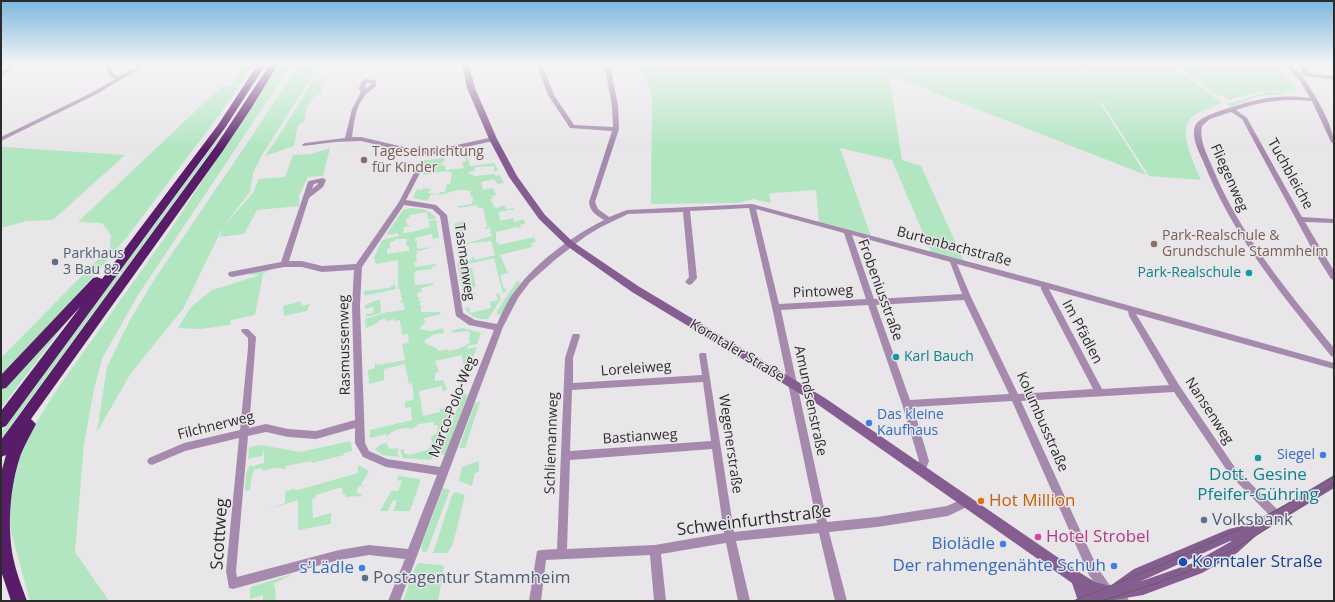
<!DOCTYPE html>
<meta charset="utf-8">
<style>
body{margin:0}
#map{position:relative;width:1335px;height:602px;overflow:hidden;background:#e9e6e9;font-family:"Open Sans",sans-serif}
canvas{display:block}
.frame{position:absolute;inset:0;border:2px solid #2c2b2c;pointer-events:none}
</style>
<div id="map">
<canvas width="1335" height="602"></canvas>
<div class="frame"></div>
</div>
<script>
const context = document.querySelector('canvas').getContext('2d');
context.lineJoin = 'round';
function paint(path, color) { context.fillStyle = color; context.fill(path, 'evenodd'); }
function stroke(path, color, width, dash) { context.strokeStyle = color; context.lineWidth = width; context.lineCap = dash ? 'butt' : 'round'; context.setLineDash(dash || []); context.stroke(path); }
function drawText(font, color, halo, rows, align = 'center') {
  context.font = font + ' "Open Sans",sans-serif'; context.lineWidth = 3; context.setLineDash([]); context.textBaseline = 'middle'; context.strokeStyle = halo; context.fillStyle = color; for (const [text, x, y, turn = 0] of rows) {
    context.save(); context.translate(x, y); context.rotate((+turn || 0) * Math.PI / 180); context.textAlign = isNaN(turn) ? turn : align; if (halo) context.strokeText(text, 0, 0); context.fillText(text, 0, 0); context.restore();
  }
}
paint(new Path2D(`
 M179,64h61l-3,6z
 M244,64h10l-34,50 -93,123 -58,67 -68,71v-17l109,-111 1,-12 -9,-12 -24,-1 144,-136h8z
 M278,64h14l-154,231 -36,64 -8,30 -10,55 -9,108 34,49h-79l-19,-69 -3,-31 14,-56 36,-57 113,-159z
 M298,64h22l-58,91 -9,18 -3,19 -27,35 30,-34 6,-14 26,-2 8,-22 18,-1 19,-6 -7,28 -15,1 -9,19v10l-42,4 -13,24 -24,3 3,-10 -40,82 -52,64 -34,59 10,-65 23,-47 24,-40 100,-147z
 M638,64h439l19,30 -18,-30h93l51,39c-10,5 -24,8 -31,15 -14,12 4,48 10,62l-52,-4 -46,-72h8l-11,-1 46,72 -257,-100 13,85 19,6 43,95 -33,-9 -39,-92 -52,-12 31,88 -52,-14 -3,-32 -43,3 -4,1 2,9 -18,-4 -14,4 -88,1 1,-110z
 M1176,64h3l6,4h1l-4,-4h94l23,28c-27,-3 -44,-1 -70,8l-23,-15 14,10 -3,1z
 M329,78l-8,9v6c-11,6 -17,15 -16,28l-7,4 -4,21 -29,10 21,-31 27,-45z
 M1267,92h16l1,2 -25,2 -28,11 -5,-3z
 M223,135l-222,304v-6l29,-40 190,-257z
 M1,146l3,1 121,8 -72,65 -26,1 -26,7z
 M467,155l3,11 24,-3 4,7 -4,2v-6l-19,1 -1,4 -6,1 1,1 6,3 20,-2 1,2 4,-1 4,8 -7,1 -3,-5 -13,3 2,8 10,-2 3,7 -4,1 1,2 -3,1 4,8 4,1 6,-3 2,4 8,-1v1l-15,3 1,9 13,-3 1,4 10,-3 1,5 -5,1 1,4 -3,-2 -22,5v10h2l1,3 35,-8 2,5 -5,1 1,4 -32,8 8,18 -8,2 4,14 3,-1 -4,6 -9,-36 -26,6v4h4l4,19 -5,1 -1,2 -4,2 11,1 -13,4 -7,-34 15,-3 -1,-2 2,-1 3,3 19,-5 -4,-14 -20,2 -3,2 -1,-2 25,-7 -1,-3 -3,-1h3l-1,-4 -6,1 3,-3 -4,-18h-5l-1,-3 -18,3 -1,-2 14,-2 1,-7 -3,-2 1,-4c-5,0 -6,-2 -12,-1 -10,1 -13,6 -28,4l-4,7 -14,-3 4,-9 5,1 1,-2 8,1 -3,4 10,1 2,-2h5l2,-8h3l2,-11 -6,-2 -23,4 3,-8h-9l3,-6 24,-3 1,2 -5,5 5,1 1,4 18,-2 -2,-6 4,-1 -2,-5z
 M410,208c10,1 20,1 26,10l-8,2 -1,-8 -17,3 -1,3 -3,1 1,6 5,1 -8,1 -1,6 9,-1 18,-5 -1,-6 7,-1 3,18 -6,1 -1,-5 -17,4v3h2v8l17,-2 -19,5 -6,-1v-5h-3l1,-7h-12v2l-5,1v6l-3,1v5l20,-3 11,1 -2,3 1,6 -3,1 1,5 21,-3v2l-4,1v2l-16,2 -2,3 1,10 3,1 15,-2v2l-12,3 1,4 -5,1 1,5 5,-2 -4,3 1,3 4,-1 -4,2v3h4l-3,1v5h19l1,2 -17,4 1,4 -6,7 12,2 12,-3 1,5 -9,1 -10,6v3l11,5 3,3 8,-2 1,2c8,-1 16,-3 22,-9l-1,-4 1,-2v-4l-4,-1 -15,2 2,-3 10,-2 18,5 -4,11 -10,2 1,3 9,-2 -6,15 -8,2 -1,-9 -27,6 4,11 -4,1v8l8,-1 4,9 -4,3 -1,-6 -23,5 4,25 17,-4v-3l13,-2 -22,53 -28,-2 -3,-8 4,-1v4l6,2 17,-5 5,-5 -1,-8 6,-4 1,-8h-4v-3l-16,2 -5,5c-10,-3 -20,1 -27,8v-3l-16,4v-8l42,-10 -1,-13 -6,1v-6l9,-3 -2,-16 -3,1 -4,-20 -21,5v11l-15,4 -1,-14 7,-2v-5l3,2 27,-5 -3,-16 7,-1 -1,-9 -6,1 -2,-15 -5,1v-2l-9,2 -1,-3c-9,3 -10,8 -19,10l-1,-9 23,-7 17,-2 -2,-8 -3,1 2,-3 -2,-11h-2v-29l-22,4 -2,-6 8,-18 17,-4 -1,-3 -12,2 17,-25z
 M464,221l-2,2 3,18 -7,1 -4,-18z
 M258,270h11l-6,4 -8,41 -24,5 -1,5 -30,4 -22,-1 13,-21 21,-17 48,-15 -13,-1z
 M394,280l2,9 -32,7v-5l25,-3 5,-3z
 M517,281l4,1 -21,33 -3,-1v-3z
 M499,293l2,6 -13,20c-9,1 -19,-2 -23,-11l4,-1 1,6 21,-5 -1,-6 8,-2 -2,-6z
 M380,299l1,14 -14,4 -1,-3 7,-1 1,-6 -9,2v-4z
 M301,301v5l9,-2 -3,7 -23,5 -1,-10z
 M70,318l-69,90v-18z
 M463,394l5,1 -23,60 -3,-1 -1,-4z
 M480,402l-15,46h-6l16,-45z
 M346,442h5l1,9 -8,2v2l-32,8 -1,-2 -25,5v3l-12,-1 -12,3v-3l-8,2 -2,5 -2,15 -5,1 1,-17 3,-8 4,-1 1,4 1,-4 9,-2v-13l-2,6 -14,3 1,-12 12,-2 39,7z
 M387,443l1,4 4,2 7,-1 -2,5 2,4 -17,-2 -7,-6 6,-5z
 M479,461v11l-4,1 -3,13 -13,-5 3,-14z
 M358,465l11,6 -8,14 4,2 -6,-1 -3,7 6,1 -1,2 -15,1 -1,-3 -2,1 -1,-8 -26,8 -1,4 -3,1 1,18 18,-5v11l-33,6v-30l-28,9 15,-6v-11l7,-3 6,1 60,-17z
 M398,476l23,3 -11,32h-17l4,-10 -4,-1 -5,11h-8l11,-20h7l4,-10 -5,-1z
 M443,488l7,2 -22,59 -2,3h-3l-2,-5z
 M455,492l10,3 -12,49 -6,9h-14l19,-58z
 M419,563l23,2 2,2 -6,34h-35l12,-33z
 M293,574l-20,10 2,2 1,15h-13v-6l-13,4v-12z`), '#b1e6c1');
paint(new Path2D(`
 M13,64h8l-20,12v-4z
 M108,64h6l-2,6 2,4 5,2 21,-12h8l-53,31 -94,46v-4l90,-44 24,-14 -5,-3 -4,-6z
 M500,64h6l1,4 -5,1z
 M536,64h6l12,31 20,30 39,2 -1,-21 -8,-42h6l8,42 1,23 -24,73 3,7 11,8 18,-7 125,-6 293,78 289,81v6l-198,-55 43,71 57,84 46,45 1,3 -1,3 -4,2 -4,-2 -44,-45 -56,-83 -153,9 76,166 12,17 18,13 2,4h-15l-13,-9 -12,-17 -77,-174 -99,6 16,54 -5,13 -3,1 -3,-1 -2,-3 3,-10 -17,-57 -34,-99 -87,5 46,212 50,-5 70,-11 20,-9 4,2 1,3 -1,3 -23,11 -71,11 -48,5 18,69h-12l-16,-68 -83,8 14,60h-12l-12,-58 -65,11 5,47h-12l-4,-46 -104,5 -5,41h-12l8,-50 4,-1 16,-1 8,-191 7,-22 1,-2h6l1,2 -7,22v25l129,-8 -3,-20 1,-2h6l28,179 83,-9 -45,-216 -23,-99 -59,3 7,67 -5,6 -3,1 -4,-3 4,-5 -6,-65 -55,2 -27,13 -15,9 -30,23 -26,23 -12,16 -15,29 -103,274h-12l17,-42 -36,-4 -30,5 -106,29 -4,-1 -3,-17 13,-133 -54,13 -33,14 -3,-1 -2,-3 2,-3 35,-15 56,-13 8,-82v-10l-7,-7 1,-2h6l8,8 -7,91 17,-4 22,5 28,2 39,-11 -3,-115 2,-35 -32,2 -20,-5h-18l-52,10 -3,-1 -1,-2 1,-2 52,-10 27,-80 1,-1 14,-3 3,2 -3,7 -14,11 -20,63h13l20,5 34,-2 43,-62 16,-31 3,-2 3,2 -15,29 30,5 11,10 16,98 12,7 22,4c5,-11 10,-23 18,-33 22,-30 56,-54 89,-71 -8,-5 -14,-8 -15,-18l23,-71 -42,-3 -22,-33zM318,183v1l-6,5 2,-5zM404,205l28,4 8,7 16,100 13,9 25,5 -54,137 -53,-8 -18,-8 -4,-8 -5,-138 2,-38zM756,209l88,24 22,66 -87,5zM852,235l98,27 12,32 -88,5zM957,264l84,23v2l52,100 -75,5 -47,-97zM1049,289l79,22 1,5 40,69 -67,4zM964,300l45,94 -99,6 -34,-95zM703,382l8,59 -141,10 2,-61zM355,428v15l8,14 23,10 51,8 -29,74 -39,-4 -30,5 -102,27 -1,-6 12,-135 18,-4 22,5 28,2zM712,449l12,84 -69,12 -88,4 3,-89z
 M1284,64h7l7,8h4l-1,-8h6l1,9 26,3v4l-33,-5c12,15 33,51 33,69l-3,-2 -19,-41c-27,-3 -51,0 -76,9l11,8 55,99 32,2v4l-29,-1 29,49v9l-3,-1 -20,-32 -69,-128 -11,-7 -21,7 -8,7c-3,13 4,26 9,38 28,70 76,126 123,184v9l-3,-1c-50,-63 -98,-119 -128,-195 -4,-9 -12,-24 -8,-35 4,-10 28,-16 37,-19 28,-9 49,-13 78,-9l-10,-17z
 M365,79l11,1v6c-4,4 -9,6 -12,11 -9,11 -10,27 -12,40h9l51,12 18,2 63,-14 3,2 -3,2 -63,14 -18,-2 -51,-12 -26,1 -32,4 -1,-1 3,-2 40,-5 7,-29 9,-17 -2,-4 3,-7zM367,83h4l-1,2 -5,4z`), '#a68aae');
paint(new Path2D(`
 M462,64h7l6,24 22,51 20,37 28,39 28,27 65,44 187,112 257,176 13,8 15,4 24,-17 95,-40 25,-6 80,-48v13l-77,47 -20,18 -35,20 -59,22 -35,6h-30l-6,-18 -255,-179 -185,-112 -65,-46 -28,-27 -30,-42 -20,-38 -22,-51zM1230,541h2l-39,22 -54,19z`), '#855d91');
paint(new Path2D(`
 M258,64h8l-41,64 -219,298 -5,2v-17l80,-105 -75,82 -5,1v-14l92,-97 4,-1 5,2 116,-154z
 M270,64h8l-26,43 -30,45 -191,267 5,5c-5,10 -11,20 -15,30 -11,31 -14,71 -8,103 3,15 9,30 14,44h-16l-10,-30v-98l5,-18 -5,2v-17l214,-293z`), '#581c68');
stroke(new Path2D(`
 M1073,601c90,-36 178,-73 261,-124
 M1101,601c38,-12 76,-23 112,-41 42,-21 81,-50 121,-76`), '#626062', 1);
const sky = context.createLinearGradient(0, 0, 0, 149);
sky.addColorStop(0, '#7bb7df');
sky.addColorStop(0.43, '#f5f4f5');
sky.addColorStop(1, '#f5f4f500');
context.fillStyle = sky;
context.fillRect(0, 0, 1335, 149);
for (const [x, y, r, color] of [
 [364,160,4,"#8d6e63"],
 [1154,244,4,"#8d6e63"],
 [55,262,4,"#5c6f8a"],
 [1249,273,4,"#0f9aa8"],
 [896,357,4,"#0f9aa8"],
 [869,423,4,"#3f7fe0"],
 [1323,455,4,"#3f7fe0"],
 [1258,458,4,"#0f9aa8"],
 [981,501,4,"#e8710a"],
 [1204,520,4,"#5c6f8a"],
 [1038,537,4,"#d1479c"],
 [1003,544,4,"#3f7fe0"],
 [1183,562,5,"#1a4fb4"],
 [1114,566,4,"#3f7fe0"],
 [362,568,4,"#3f7fe0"],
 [365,578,4,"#5c6f8a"]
]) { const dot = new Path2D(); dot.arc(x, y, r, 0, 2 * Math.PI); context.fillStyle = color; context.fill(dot); stroke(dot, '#e9e6e9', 1.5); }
drawText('14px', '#785e54', '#e9e6e9', [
 ["Tageseinrichtung",372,152],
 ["für Kinder",372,168],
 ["Park-Realschule &",1162,236],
 ["Grundschule Stammheim",1162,252]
], 'left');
drawText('14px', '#2c2b2c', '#e9e6e9', [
 ["Tuchbleiche",1290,174,61],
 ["Fliegenweg",1229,178,66],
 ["Burtenbachstraße",954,247,15],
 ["Tasmanweg",464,262,82],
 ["Frobeniusstraße",880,290,70],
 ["Pintoweg",823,292,-3],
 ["Im Pfädlen",1082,332,62],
 ["Rasmussenweg",345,345,-91],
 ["Korntaler Straße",737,351,31],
 ["Loreleiweg",636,369,-4],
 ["Amundsenstraße",810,401,78],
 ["Marco-Polo-Weg",453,407,-69],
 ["Nansenweg",1209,411,57],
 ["Kolumbusstraße",1042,422,66],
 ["Filchnerweg",216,426,-14],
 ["Bastianweg",640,437,-4],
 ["Schliemannweg",552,443,-88],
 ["Wegenerstraße",730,444,82]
]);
drawText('14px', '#4e5e75', '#e9e6e9', [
 ["Parkhaus",63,254],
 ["3 Bau 82",63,270]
], 'left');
drawText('14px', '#0d838f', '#e9e6e9', [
 ["Park-Realschule",1241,273],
 ["Karl Bauch",904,357,"left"]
], 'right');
drawText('14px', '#366cbe', '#e9e6e9', [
 ["Das kleine",877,415],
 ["Kaufhaus",877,431],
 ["Siegel",1315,455,"right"]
], 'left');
drawText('17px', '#0d838f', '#e9e6e9', [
 ["Dott. Gesine",1258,475],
 ["Pfeifer-Gühring",1258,495]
]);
drawText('17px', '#c56008', '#e9e6e9', [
 ["Hot Million",989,501]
], 'left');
drawText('17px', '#4e5e75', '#e9e6e9', [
 ["Volksbank",1212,520],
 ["Postagentur Stammheim",373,578]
], 'left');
drawText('17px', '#2c2b2c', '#e9e6e9', [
 ["Schweinfurthstraße",754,521,-7],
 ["Scottweg",220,534,-86]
]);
drawText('17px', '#b23c85', '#e9e6e9', [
 ["Hotel Strobel",1046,537]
], 'left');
drawText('17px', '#366cbe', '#e9e6e9', [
 ["Biolädle",995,544],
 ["Der rahmengenähte Schuh",1106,566],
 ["s'Lädle",354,568]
], 'right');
drawText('17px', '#164399', '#e9e6e9', [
 ["Korntaler Straße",1192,562]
], 'left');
</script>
